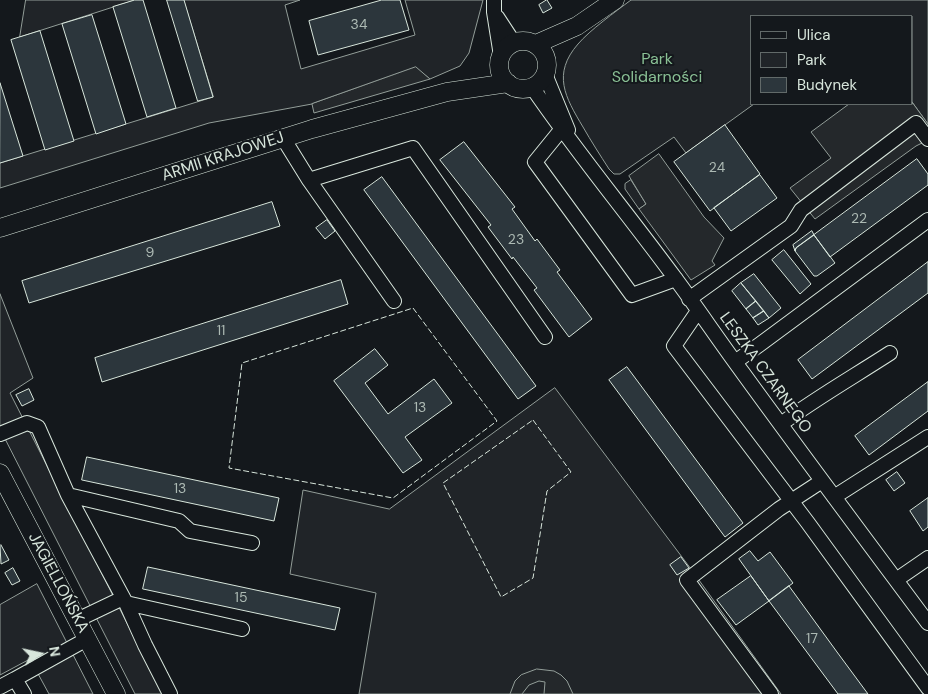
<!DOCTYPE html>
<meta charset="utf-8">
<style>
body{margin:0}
#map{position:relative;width:928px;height:694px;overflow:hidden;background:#14181c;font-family:"DM Sans",sans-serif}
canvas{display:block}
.legend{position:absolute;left:750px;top:15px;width:162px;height:90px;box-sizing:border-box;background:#14181c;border:1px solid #626a69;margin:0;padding:6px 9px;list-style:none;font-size:15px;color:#d8e6dc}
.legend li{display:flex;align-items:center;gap:10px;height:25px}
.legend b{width:25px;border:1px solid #626a69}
.north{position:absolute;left:15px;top:629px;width:50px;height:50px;-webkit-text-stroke:4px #14181c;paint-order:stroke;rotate:80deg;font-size:14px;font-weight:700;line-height:20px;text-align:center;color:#d8e6dc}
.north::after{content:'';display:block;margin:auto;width:18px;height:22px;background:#d8e6dc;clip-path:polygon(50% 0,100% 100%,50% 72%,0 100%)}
</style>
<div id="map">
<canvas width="928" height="694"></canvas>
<ul class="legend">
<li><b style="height:6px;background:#14181c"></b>Ulica</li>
<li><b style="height:14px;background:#202428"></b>Park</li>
<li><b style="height:14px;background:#2c363c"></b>Budynek</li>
</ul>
<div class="north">N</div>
</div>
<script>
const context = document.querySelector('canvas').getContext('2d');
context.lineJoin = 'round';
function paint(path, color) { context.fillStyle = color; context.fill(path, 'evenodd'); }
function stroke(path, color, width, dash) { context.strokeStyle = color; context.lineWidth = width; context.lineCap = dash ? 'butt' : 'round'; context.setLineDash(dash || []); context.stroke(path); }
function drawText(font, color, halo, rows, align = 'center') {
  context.font = font + ' "DM Sans",sans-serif'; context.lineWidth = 4; context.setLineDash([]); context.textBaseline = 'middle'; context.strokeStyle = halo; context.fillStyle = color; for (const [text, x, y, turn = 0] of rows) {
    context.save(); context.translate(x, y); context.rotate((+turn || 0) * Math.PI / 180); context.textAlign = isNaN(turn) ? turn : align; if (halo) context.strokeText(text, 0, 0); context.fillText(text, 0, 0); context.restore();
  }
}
const green = new Path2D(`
 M26,0h109l-115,37z
 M184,0h116l-15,5 16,64 114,-34 -10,-35h78l-14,53 -9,13 -30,13 -14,-11 -104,36 -103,19 -209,65v-25l213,-66z
 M631,0h297v124l-16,-22v-86h-160v88h2l-68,49 -12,-16 -54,37h-6l-5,-5c-9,-14 -18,-28 -26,-42 -18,-30 -31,-53 -5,-83 12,-14 37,-32 53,-44z
 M631,180l15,24 -7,5 -14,-20v-5z
 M0,294l33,84 -23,15 153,301h-28l-135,-265z
 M555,388l136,181 90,125h-422l17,-101 -86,-19 13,-84 86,19z
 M37,584l56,110h-44l-19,-35 -30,16v-70z`);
paint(green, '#202428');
stroke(green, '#939e99', 1);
const parking = new Path2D(`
 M416,67l14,12 -116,34 -2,-9z
 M912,102l16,22v16l-12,6 -101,73 -25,-31 41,-30 -20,-26 38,-28h63z
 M659,154l45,63 20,21 -12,23 3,4 -24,15 -52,-71 7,-5 -17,-28z
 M537,669l17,2 7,4 6,6 6,13h-29l1,-12 -6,-1 -10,4 -7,9h-12l5,-13 6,-6z`);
paint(parking, '#24282b');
stroke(parking, '#939e99', 1);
const building = new Path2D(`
 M135,0h8l33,108 -29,9 -34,-110z
 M167,0h17l29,97 -15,4z
 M382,0h18l9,30 -91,25 -9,-34z
 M547,0l5,8 -9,5 -4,-8z
 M92,15l34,109 -30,10 -34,-110z
 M40,31l34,110 -29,9 -34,-110z
 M0,83l23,73 -23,7z
 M725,125l35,49 -50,37 -36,-49z
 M464,142l51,65 -3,2 23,32 2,-2 23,31 -3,2 35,47 -23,18 -35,-47 3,-2 -24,-31 -1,2 -24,-32 3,-2 -51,-65z
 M917,159l11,15v11l-98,72 -16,-22z
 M760,175l17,23 -46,33 -17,-23z
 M382,177l154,209 -18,13 -154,-209z
 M272,202l8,24 -251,77 -7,-22z
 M327,220l8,11 -10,8 -9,-11z
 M812,231l2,4 -18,13 -1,3 -2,-6z
 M814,235l21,28 -18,13h-3l-19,-25 1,-3z
 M784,250l27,34 -11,10 -28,-34z
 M928,262v31l-116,86 -14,-19z
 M754,274l27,34 -12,10 -28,-35z
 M341,280l7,24 -246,78 -7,-24z
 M741,283l15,18 -10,8 -14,-18z
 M756,301l8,10 -11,7 -7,-9z
 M764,311l5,7 -11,7 -5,-7z
 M375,349l13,16 -23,18 23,31 46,-35 18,24 -47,34 17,23 -19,13 -69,-92z
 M627,367l116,156 -18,14 -116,-157z
 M928,382v29l-59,44 -14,-19z
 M29,389l5,11 -12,6 -6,-11z
 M87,457l192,41 -5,23 -192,-41z
 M897,472l8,11 -11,8 -8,-11z
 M928,498v29l-5,4 -13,-20z
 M1,545l8,15 -8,4 -1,-18z
 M750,551l8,10 12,-9 23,31 -24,18 -30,-42z
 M681,557l8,11 -12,7 -7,-10z
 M148,567l192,41 -5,22 -192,-41z
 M13,568l7,13 -8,4 -7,-12z
 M751,576l18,25 -33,24 -19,-25z
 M789,586l48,66 31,42h-30l-69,-93z`);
paint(building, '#2c363c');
stroke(building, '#d8e6dc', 1);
const minor = new Path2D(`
 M494,0v12l7,44
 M497,17l17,26
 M545,74l23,56
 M532,87c45,66 96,127 143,191 23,31 45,64 68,95 61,84 123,167 185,250
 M561,130l-26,32 97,133 44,-16
 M283,138l26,42 104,-32 132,189
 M309,180l85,121
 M689,299l102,-73 10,-16 115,-87 12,16
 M698,311l-24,35 134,177 120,165
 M735,362l24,-17 169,-125
 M781,424c35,-26 72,-47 109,-71
 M0,434l27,-11 11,4 30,68 58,108 19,42 25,49
 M68,495l111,26 11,10 62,12
 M834,497l94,-60
 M896,580l32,-22
 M126,603l116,26
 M77,620l46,-22
 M0,687l15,-8
 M24,694l-9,-15 72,-40
 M771,694l-84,-114 92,-71 43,-28`);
const tertiary = new Path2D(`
 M499 65a24 24 0 1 1 48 0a24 24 0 1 1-48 0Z
 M536,44l41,-18 38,-26
 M0,228l312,-99 135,-37 61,-9
 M0,473l116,221`);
stroke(minor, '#d8e6dc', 16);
stroke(tertiary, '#d8e6dc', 19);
stroke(minor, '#14181c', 14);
stroke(tertiary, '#14181c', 18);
stroke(new Path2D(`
 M413,308l84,113 -104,77 -164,-30 13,-105z
 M533,420l38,52 -24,19 -14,87 -32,19 -58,-114z`), '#d8e6dc', 1, [6, 2.5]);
drawText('14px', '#adbab4', null, [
 ["34",359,25],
 ["24",717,168],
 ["22",859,219],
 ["23",516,240],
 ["9",150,253],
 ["11",221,331],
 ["13",420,408],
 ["13",180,489],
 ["15",241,598],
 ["17",812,639]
]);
drawText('16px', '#8ac095', '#14181c', [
 ["Park",657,60],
 ["Solidarności",657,78]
]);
drawText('16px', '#d8e6dc', '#14181c', [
 ["ARMII KRAJOWEJ",223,157,-18],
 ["LESZKA CZARNEGO",765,373,54],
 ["JAGIELLOŃSKA",58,583,62]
]);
</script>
